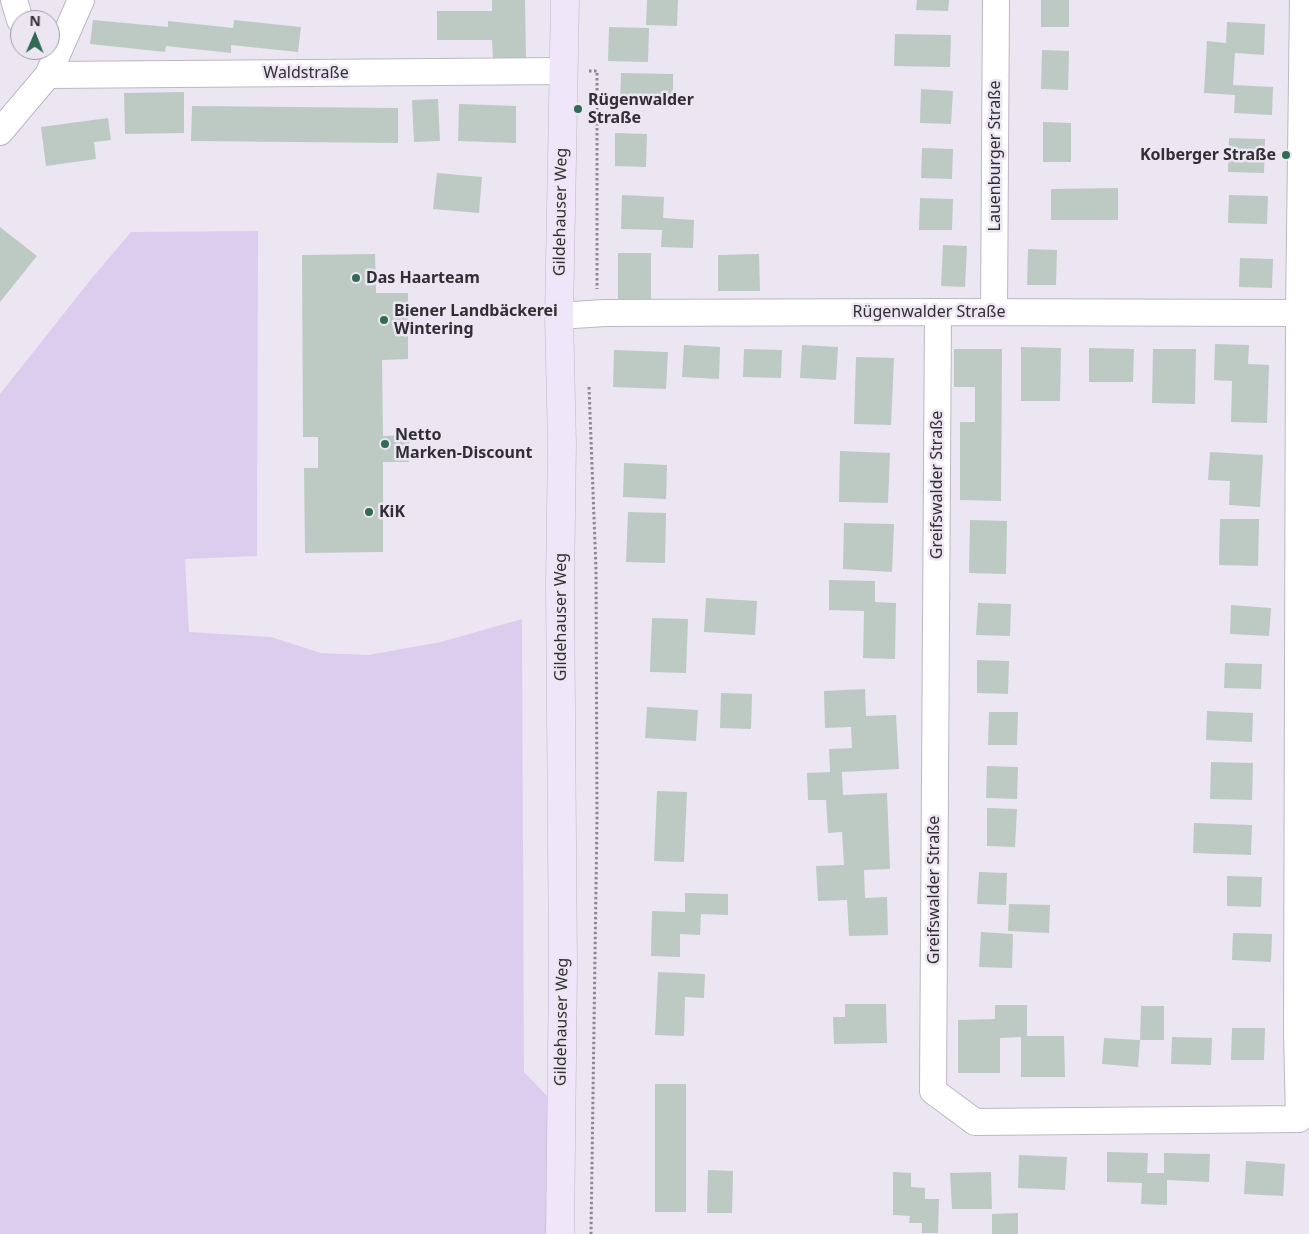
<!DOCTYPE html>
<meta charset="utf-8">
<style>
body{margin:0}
#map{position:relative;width:1309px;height:1234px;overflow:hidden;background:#ece6f3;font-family:"Noto Sans",sans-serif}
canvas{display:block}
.north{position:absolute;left:10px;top:10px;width:50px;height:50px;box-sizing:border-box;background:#ece6f3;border:1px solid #a19da7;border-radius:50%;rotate:1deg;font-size:14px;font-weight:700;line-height:20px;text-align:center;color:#312f34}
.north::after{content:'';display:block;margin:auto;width:18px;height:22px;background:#316b54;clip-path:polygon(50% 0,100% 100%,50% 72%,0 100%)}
</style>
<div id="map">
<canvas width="1309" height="1234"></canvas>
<div class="north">N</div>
</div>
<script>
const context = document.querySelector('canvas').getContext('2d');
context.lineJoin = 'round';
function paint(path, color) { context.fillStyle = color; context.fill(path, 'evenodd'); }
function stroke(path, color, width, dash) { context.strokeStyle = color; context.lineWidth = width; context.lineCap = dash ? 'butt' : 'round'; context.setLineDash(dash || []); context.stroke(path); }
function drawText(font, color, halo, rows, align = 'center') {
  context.font = font + ' "Noto Sans",sans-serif'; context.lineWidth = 5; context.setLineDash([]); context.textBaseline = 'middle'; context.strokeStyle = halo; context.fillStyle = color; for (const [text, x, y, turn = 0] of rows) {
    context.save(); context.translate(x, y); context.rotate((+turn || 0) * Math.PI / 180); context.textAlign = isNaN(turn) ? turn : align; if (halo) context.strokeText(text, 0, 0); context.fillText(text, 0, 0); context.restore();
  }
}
paint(new Path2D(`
 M258,231l-1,325 -72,3 4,73 82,5 50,16 47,2 73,-13 81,-23 2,453 26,27 -3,135h-547v-840l92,-116 39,-46z`), '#dccdef');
paint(new Path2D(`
 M492,0h33l1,58 -33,1 -1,-19h-55v-29h55z
 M647,0h31l-1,26 -31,-1z
 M917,0h32l-1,11 -32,-1z
 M1041,0h28v27h-28z
 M93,20l75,7v-6l65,7 1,-8 67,7 -3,25 -67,-7v8l-65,-7 -1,6 -75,-8z
 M1227,22l38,2 -1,31 -29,-2 -2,32 40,2 -1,28 -38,-2 1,-18 -31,-2 3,-52 19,2z
 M609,27l40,1 -1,34 -40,-1z
 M895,34l56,1 -1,32 -56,-1z
 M1042,50l27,1 -1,39 -27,-1z
 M621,73l52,1v33l-53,-2z
 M921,89l32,2 -2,33 -31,-1z
 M184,92v41l-59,1 -1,-41z
 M438,99l2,42 -26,1 -2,-42z
 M459,104l57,2v37l-58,-2z
 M192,106l206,2v35l-207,-2z
 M108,118l3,22 -17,2 2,17 -50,7 -5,-39z
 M1043,122l28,1v39h-28z
 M615,133l32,1 -1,33 -31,-1z
 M1229,138l36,1 -1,34 -36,-1z
 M922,148l31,1 -1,30 -31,-1z
 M437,173l45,4 -3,36 -46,-4z
 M1118,188v32h-67v-31z
 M622,195l42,2 -1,21 31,2 -1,28 -32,-1 1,-17 -41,-1z
 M1229,195l39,1 -1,28 -39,-1z
 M920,198l33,1 -1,31h-33z
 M0,227l37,29 -37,46z
 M943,245l24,1 -2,41 -24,-1z
 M1028,249l29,1 -1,35h-29z
 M618,253h33v46l-33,1z
 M375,254l1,39h32v66l-26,1 1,76 26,-1v27h-26v90l-78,1 -1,-85h14v-31h-15l-1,-182z
 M759,254l1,37h-42v-36z
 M1240,258l33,1 -1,29 -33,-1z
 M1215,344l34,1 -1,19 21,1 -2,58 -36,-1 1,-41 -18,-1z
 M684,345l36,2 -1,32 -37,-2z
 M802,345l36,2 -2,33 -36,-2z
 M1021,347l40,1 -1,53h-39z
 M1089,348l45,1 -1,33h-44z
 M744,349l38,1 -1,28 -38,-1z
 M954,349h48l-1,152 -41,-1v-78h15v-35h-21z
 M1153,349h43l-1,55 -43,-1z
 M614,350l54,2 -2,37 -53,-2z
 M856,357l38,1 -3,67 -37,-1z
 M840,451l50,2 -2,50 -49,-1z
 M1210,452l53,3 -3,52 -31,-2 1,-24 -22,-1z
 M624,463l43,2 -1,34 -43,-2z
 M628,512l38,1 -1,50 -39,-1z
 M1220,519h39l-1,47 -39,-1z
 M970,520l37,1 -1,53 -37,-1z
 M844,523l50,1 -2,48 -49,-3z
 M829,580l46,1v21l21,1 -1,56 -32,-1 1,-47 -35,-1z
 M706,598l51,3 -2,34 -51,-3z
 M978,603l33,1 -1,32 -34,-1z
 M1231,605l40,3 -2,28 -39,-2z
 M652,618l36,1 -2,54 -36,-1z
 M977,660l32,1 -1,33 -31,-1z
 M1225,663l37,1 -1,25 -37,-1z
 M865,689l1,27 30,-1 3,54 -57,3 1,23 44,-2 3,76 -26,1 1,28 22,-1 1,38 -39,1 -2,-36 -29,1 -2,-35 28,-1 -2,-33 -14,1 -2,-33h-18l-1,-27 23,-1 -1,-23 23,-1 -1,-21 -26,1 -1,-37z
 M721,693l31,1 -1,35 -31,-1z
 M647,707l51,3 -2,31 -51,-3z
 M1207,711l46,2 -1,29 -46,-2z
 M989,712h29l-1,33h-29z
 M1211,762l42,1 -1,37 -42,-1z
 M987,766l31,1 -1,32 -31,-1z
 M657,791l30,1 -3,70 -30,-1z
 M987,808l30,1 -2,38 -28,-1z
 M1194,823l58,2 -1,30 -58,-2z
 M979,872l28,1 -1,32 -29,-1z
 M1227,876l35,1 -1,30 -34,-1z
 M685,893l43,1v21l-27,-1 -1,21 -20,-1v23l-29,-1 1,-45 33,1z
 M1009,904l41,1 -1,28 -41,-2z
 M981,932l32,2 -1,34 -33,-1z
 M1233,933l39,1 -1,28 -39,-2z
 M658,972l47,2 -1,24 -19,-1 -1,39 -29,-1z
 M845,1004h41l1,39 -53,1 -1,-27h12z
 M995,1005h32v31h37l1,41h-44v-40l-21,1v35h-42v-53l37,-1z
 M1141,1006h23v34h-24z
 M1232,1028h33l-1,32h-33z
 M1172,1037l40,1 -1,27 -40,-1z
 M1104,1038l36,2 -2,27 -36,-3z
 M655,1084h31v128h-31z
 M1107,1152l41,1 -1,20h17v-20l46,1 -1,28 -42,-2v25l-26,-1 1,-21 -35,-1z
 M1019,1155l48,2 -2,33 -47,-2z
 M1246,1161l39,3 -2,32 -39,-2z
 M708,1170l25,1 -1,42h-25z
 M893,1172l18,1v14l14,1v11h14l-1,34h-16v-10h-13l1,-7 -17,-1z
 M991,1172l1,37h-40l-2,-36z
 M1018,1213v21h-26v-20z`), '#bccac3');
const street = new Path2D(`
 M14,0l6,20
 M48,75l516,-4
 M0,132l48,-57 33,-75
 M938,312l-5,779 42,31 324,-3 -2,-86 2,-720 4,-313
 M994,312l2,-312
 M559,316l45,-3 334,-1 361,1`);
const secondary = new Path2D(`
 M560,1234l3,-266 -3,-384 2,-140 -3,-128 6,-316`);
stroke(street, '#bcb7c3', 28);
stroke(secondary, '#bcb7c3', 29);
stroke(new Path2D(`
 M589,71h8v218
 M589,387l7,183 1,248 -6,416`), '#8c8891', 3, [2.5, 2.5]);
stroke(street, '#fff', 26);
stroke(secondary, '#efe6fa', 28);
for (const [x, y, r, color] of [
 [578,109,5,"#316b54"],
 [1286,155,5,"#316b54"],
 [356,278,5,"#316b54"],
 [384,320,5,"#316b54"],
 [385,444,5,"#316b54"],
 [369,512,5,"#316b54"]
]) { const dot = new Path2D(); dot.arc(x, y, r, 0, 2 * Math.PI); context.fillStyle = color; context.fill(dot); stroke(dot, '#ece6f3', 2); }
drawText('16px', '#312f34', '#ece6f3', [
 ["Waldstraße",306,73],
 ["Lauenburger Straße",995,156,-90],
 ["Gildehauser Weg",561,212,-89],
 ["Rügenwalder Straße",929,312],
 ["Greifswalder Straße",937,485,-90],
 ["Gildehauser Weg",561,617,-90],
 ["Greifswalder Straße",934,890,-90],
 ["Gildehauser Weg",562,1022,-89]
]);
drawText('bold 16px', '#312f34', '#ece6f3', [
 ["Rügenwalder",588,100],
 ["Straße",588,118],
 ["Kolberger Straße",1276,155,"right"],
 ["Das Haarteam",366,278],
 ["Biener Landbäckerei",394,311],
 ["Wintering",394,329],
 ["Netto",395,435],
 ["Marken-Discount",395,453],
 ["KiK",379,512]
], 'left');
</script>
